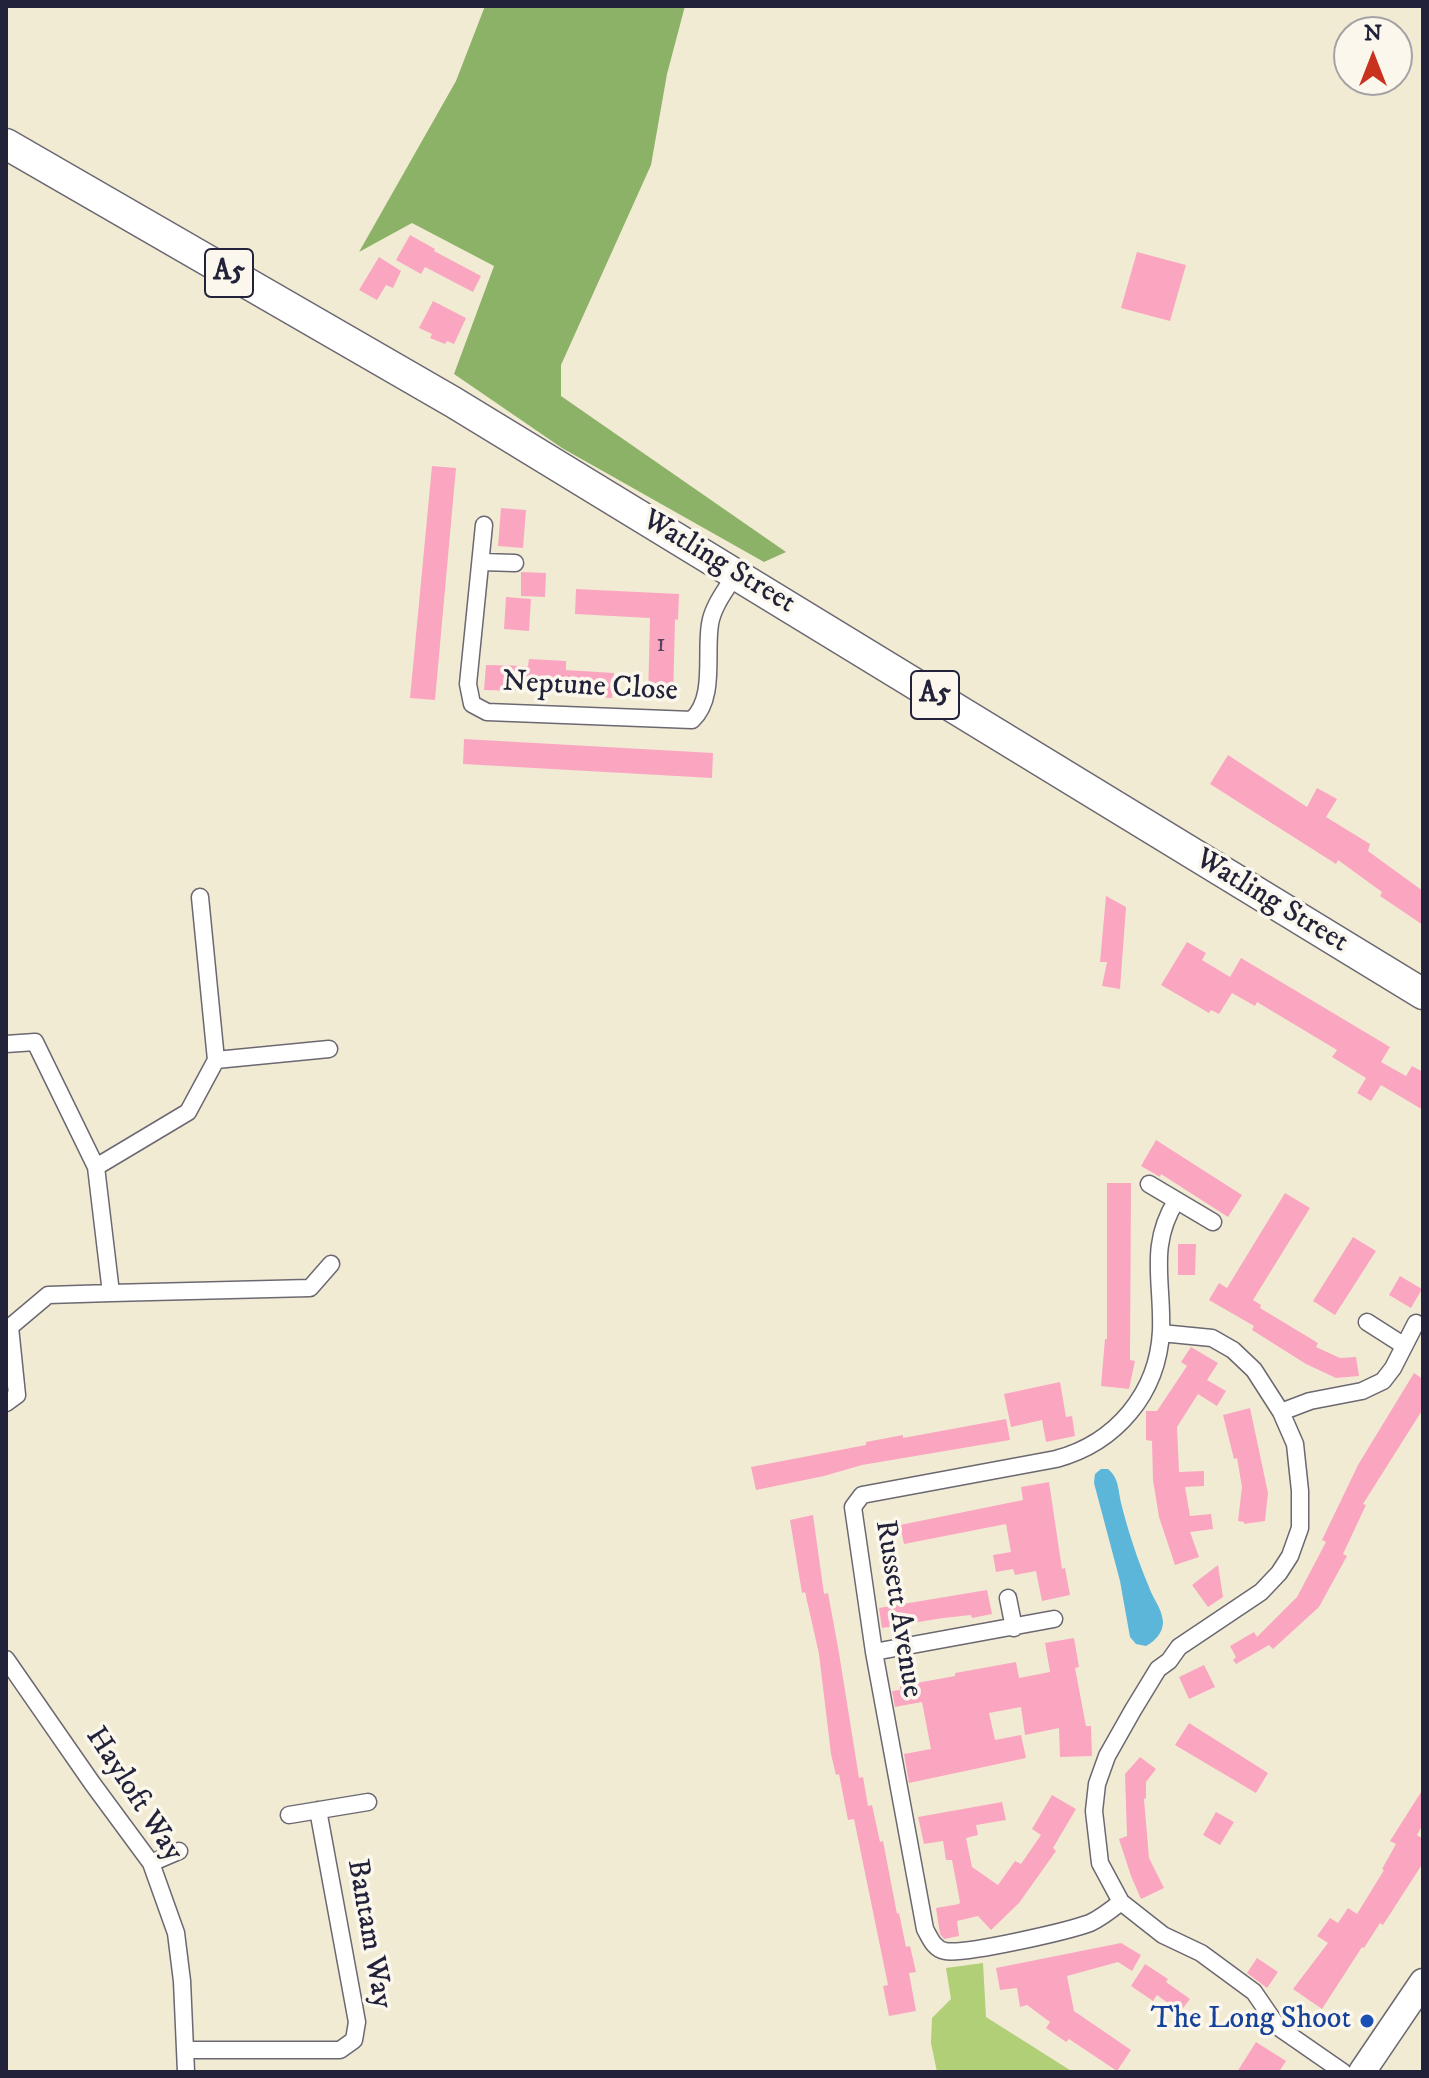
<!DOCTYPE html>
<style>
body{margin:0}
#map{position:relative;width:1429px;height:2078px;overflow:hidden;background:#f2ebd4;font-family:"IM FELL DW Pica",serif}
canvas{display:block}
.frame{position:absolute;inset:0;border:8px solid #22223b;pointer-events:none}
.north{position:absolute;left:1333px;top:16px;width:80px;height:80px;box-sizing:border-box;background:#fbf7ec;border:2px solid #a4a2a5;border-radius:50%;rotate:0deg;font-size:22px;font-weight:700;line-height:32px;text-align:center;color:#22223b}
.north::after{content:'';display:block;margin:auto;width:28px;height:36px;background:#c8321e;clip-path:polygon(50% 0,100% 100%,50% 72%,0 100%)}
</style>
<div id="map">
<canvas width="1429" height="2078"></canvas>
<div class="frame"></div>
<div class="north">N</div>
</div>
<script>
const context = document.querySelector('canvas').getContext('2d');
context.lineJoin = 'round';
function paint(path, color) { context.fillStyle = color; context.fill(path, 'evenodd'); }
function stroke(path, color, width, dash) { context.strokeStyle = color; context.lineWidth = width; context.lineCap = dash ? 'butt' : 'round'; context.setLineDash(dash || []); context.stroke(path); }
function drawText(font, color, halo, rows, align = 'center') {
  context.font = font + ' "IM FELL DW Pica",serif'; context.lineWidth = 7; context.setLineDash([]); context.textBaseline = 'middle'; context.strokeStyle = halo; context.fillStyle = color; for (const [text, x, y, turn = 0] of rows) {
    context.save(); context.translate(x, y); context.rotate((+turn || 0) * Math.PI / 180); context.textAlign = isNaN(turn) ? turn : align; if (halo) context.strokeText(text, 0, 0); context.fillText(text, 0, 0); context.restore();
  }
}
paint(new Path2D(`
 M983,1963l3,54 87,55h-136l-6,-29 1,-25 19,-19 -5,-31z`), '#b0cf76');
paint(new Path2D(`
 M485,6h200l-18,68 -16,91 -90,200v31l225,156 -22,10 -202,-114 -108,-74 40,-108 -82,-43 -53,29 97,-171z`), '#8cb267');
paint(new Path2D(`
 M1101,1469h7c11,9 10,21 13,34 7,28 17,58 28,84 4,12 13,21 14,35 0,11 -8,19 -17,24l-10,-2 -6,-7 -10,-56 -26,-98 1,-9z`), '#5bb6d9');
paint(new Path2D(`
 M410,235l25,14 -1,2 47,25 -8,16 -48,-25 -4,7 -25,-14z
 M1137,252l49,13 -16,56 -49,-13z
 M379,257l22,14 -8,17 -7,-3 -9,15 -18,-10z
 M433,301l33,17 -12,26 -7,-3 -2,3 -15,-6 2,-4 -13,-6z
 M432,466l24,2 -21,232 -25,-2z
 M501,508l25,2 -3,38 -25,-2z
 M521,572l25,1 -1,24 -24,-1z
 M576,589l103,5 -1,26 -3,-1 -2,81 -25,-1 2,-81 -75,-4z
 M506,597l25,2 -2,32 -25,-2z
 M529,659l37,2v9l48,3 -2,25 -32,-2 1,-10 -64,-3 -1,8 -32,-1 2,-25 42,1z
 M464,739l249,14 -1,25 -249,-14z
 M1228,755l79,52 10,-19 20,11 -11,18 44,27 -2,7 55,40v34l-43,-29 2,-4 -44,-32 -2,4 -126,-80z
 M1106,896l20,11 -6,82 -18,-3 5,-24h-7z
 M1187,942l19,11 -4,7 28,17 11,-19 149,89 -9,15 25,14 6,-10 11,6v38l-42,-25 -10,16 -14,-8 9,-15 -34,-21 5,-7 -80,-48 -2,4 -23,-13 -13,21 -8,-4 -2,3 -48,-28z
 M1156,1140l86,55 -14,22 -67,-43 -1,3 -19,-11z
 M1107,1183h24l-1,177 5,1 -6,28 -28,-3 4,-47h2z
 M1285,1193l25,15 -57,92 8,5 -1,3 58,35 -2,4 24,11 16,-1 3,19 -23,2 -30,-14 -54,-34 2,-4 -45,-26 10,-17 8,5z
 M1353,1237l23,14 -41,64 -22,-14z
 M1178,1244h18l-1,31h-17z
 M1400,1276l22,13 -11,19 -22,-13z
 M1191,1347l27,16 -11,17 19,11 -9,15 -19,-12 -21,33 2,45 25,-1v15l-19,1 5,29 21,-2 2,15 -23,3 9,25 -24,8 -16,-48 -6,-37 -1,-39 -6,-1v-29h11l30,-45 -6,-4z
 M1414,1373l9,6v30l-60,95 3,1 -23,49 4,2 -28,51 -46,42 -4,-4 -33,19 -3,-4 3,-3 -6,-11 24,-14 3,5 40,-40 29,-55 -4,-2 36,-75z
 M1060,1382l6,35 6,-1 3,20 -29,6 -4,-22 -31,7 -7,-33z
 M1250,1408l18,85 -3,28 -21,3v-2l-6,-1 4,-34 -5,-29 -3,1 -11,-44z
 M1006,1419l4,21 -148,25 -38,11 -68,14 -5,-23 115,-22v-3l37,-7v3z
 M1049,1482l13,87 3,-1 5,27 -28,6 -6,-30 -21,4 -2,-6 -17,3 -3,-17 18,-3 -5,-28 -102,20 -4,-19 123,-25 -2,-13z
 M813,1515l11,79 4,-1 11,60 20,125 4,-1 5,29 4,-1 8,37 3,-1 14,73 2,-1 7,34 4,-1 6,26 -7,1 7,38 -27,5 -6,-30 5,-1 -34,-166 -6,1 -9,-46 -3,1 -5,-21 -12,-100 -14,-62 -3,1 -12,-73z
 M1218,1565l5,32 -15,10 -16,-22z
 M987,1590l5,24 -20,4 -1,-3 -28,3 -61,10 -3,-20z
 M1074,1638l5,29 -4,1 11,58h5l1,30 -32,1 -1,-29 -34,7 -4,-28 -32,6 6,27 26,-5 5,23 -117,25 -5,-29 27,-5 -9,-47 -27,5 -3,-16 8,-1v-4l55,-10v-3l61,-11 3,16 31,-6 -5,-29z
 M1204,1665l11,22 -26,12 -10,-22z
 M1189,1723l79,50 -12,20 -81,-48z
 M1140,1757l16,12 -10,13v16l-2,1 5,59 15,30 -23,11 -10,-23 -12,-37 8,-3 -2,-62z
 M1423,1789v35l-6,11 6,4v24l-40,62 -3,-2 -16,25 -2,-1 -40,62 -29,-20 35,-46 -11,-7 13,-18 8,5 10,-15 9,6 27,-44 -2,-1 14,-25 -6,-3z
 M1052,1795l24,14 -23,39 3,3 -37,52 -28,27 -13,-14 -21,5 2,15 -15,3 -4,-5 -4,-26 23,-4 1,-2 -8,-42h-6l-3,-19 -19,3 -6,-27 84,-15 4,18 -30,5 2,10 -12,3 6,29 26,18 17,-24 6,3 20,-29 -9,-6z
 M1216,1812l18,10 -14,23 -17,-10z
 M1121,1943l20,12 -9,16 -14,-9 -51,14 7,35 57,39 -14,21 -48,-32 -3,3 -20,-14 4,-6 -23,-17 -7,2 -3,-19 -17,2 -4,-22z
 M1257,1958l21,14 -11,16 -20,-15z
 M1145,1964l23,15 -2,3 24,17 -10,13 -23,-17 -4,6 -22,-15z
 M1256,2042l30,19 -7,11h-42z`), '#faa6c1');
const street = new Path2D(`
 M484,525l-16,159 4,20 15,8 205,8c24,-22 13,-66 18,-96 3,-19 17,-35 26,-51
 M481,562l34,1
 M6,1044l29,-2 61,125 15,126 -63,2 -38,32 7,68 -11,8
 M216,1060l113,-11
 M96,1167l92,-55 28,-52 -16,-163
 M1149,1184l64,38
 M111,1293l199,-5 21,-24
 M1367,1322l36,23
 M1161,1333l51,5 21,12 21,20 27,42 14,32 5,47v37l-10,28 -11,17 -18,19 -82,55 -10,14 -11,8 -25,41 -26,46 -10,28 -3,27 6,52 21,39 42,33 38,18 53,39 24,35 65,45
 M1281,1412l29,-11 52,-10 21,-10 10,-13 23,-45
 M1008,1598l6,30
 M874,1652l180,-33
 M6,1659l86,124 59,80 25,70 6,48 4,91
 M289,1815l79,-13
 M151,1863l28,-12
 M1121,1902c-10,8 -20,16 -31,21 -22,8 -125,32 -145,28 -11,-2 -15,-13 -20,-22l-51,-277 -21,-145 9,-12 194,-36c60,-16 102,-66 105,-128 2,-49 -13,-85 15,-130
 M186,2050h154l14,-10 3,-18 -39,-212`);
const primary = new Path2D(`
 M1362,2072l61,-90`);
const highway = new Path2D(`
 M6,144l447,258 970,592`);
stroke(street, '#6b6871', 19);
stroke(primary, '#6b6871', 29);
stroke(highway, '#6b6871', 33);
stroke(street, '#fff', 16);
stroke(primary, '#fff', 26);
stroke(highway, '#fff', 30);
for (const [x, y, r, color] of [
 [1367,2021,8,"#1a4fb4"]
]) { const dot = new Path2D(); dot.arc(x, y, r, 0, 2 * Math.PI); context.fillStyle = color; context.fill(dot); stroke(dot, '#fbf7ec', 3); }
drawText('26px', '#58435c', null, [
 ["1",661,646]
]);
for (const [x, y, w] of [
 [229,273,48],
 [935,695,48]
]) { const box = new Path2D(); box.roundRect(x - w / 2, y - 24, w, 48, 6); context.fillStyle = '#fbf7ec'; context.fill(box); stroke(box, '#22223b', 2); }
drawText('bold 28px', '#22223b', null, [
 ["A5",229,273],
 ["A5",935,695]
]);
drawText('30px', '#22223b', '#fbf7ec', [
 ["Watling Street",718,563,31],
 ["Neptune Close",590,688,3],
 ["Watling Street",1271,902,31],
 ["Russett Avenue",897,1609,81],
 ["Hayloft Way",133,1795,57],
 ["Bantam Way",368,1934,80]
]);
drawText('30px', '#164399', '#fbf7ec', [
 ["The Long Shoot",1351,2021]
], 'right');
</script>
